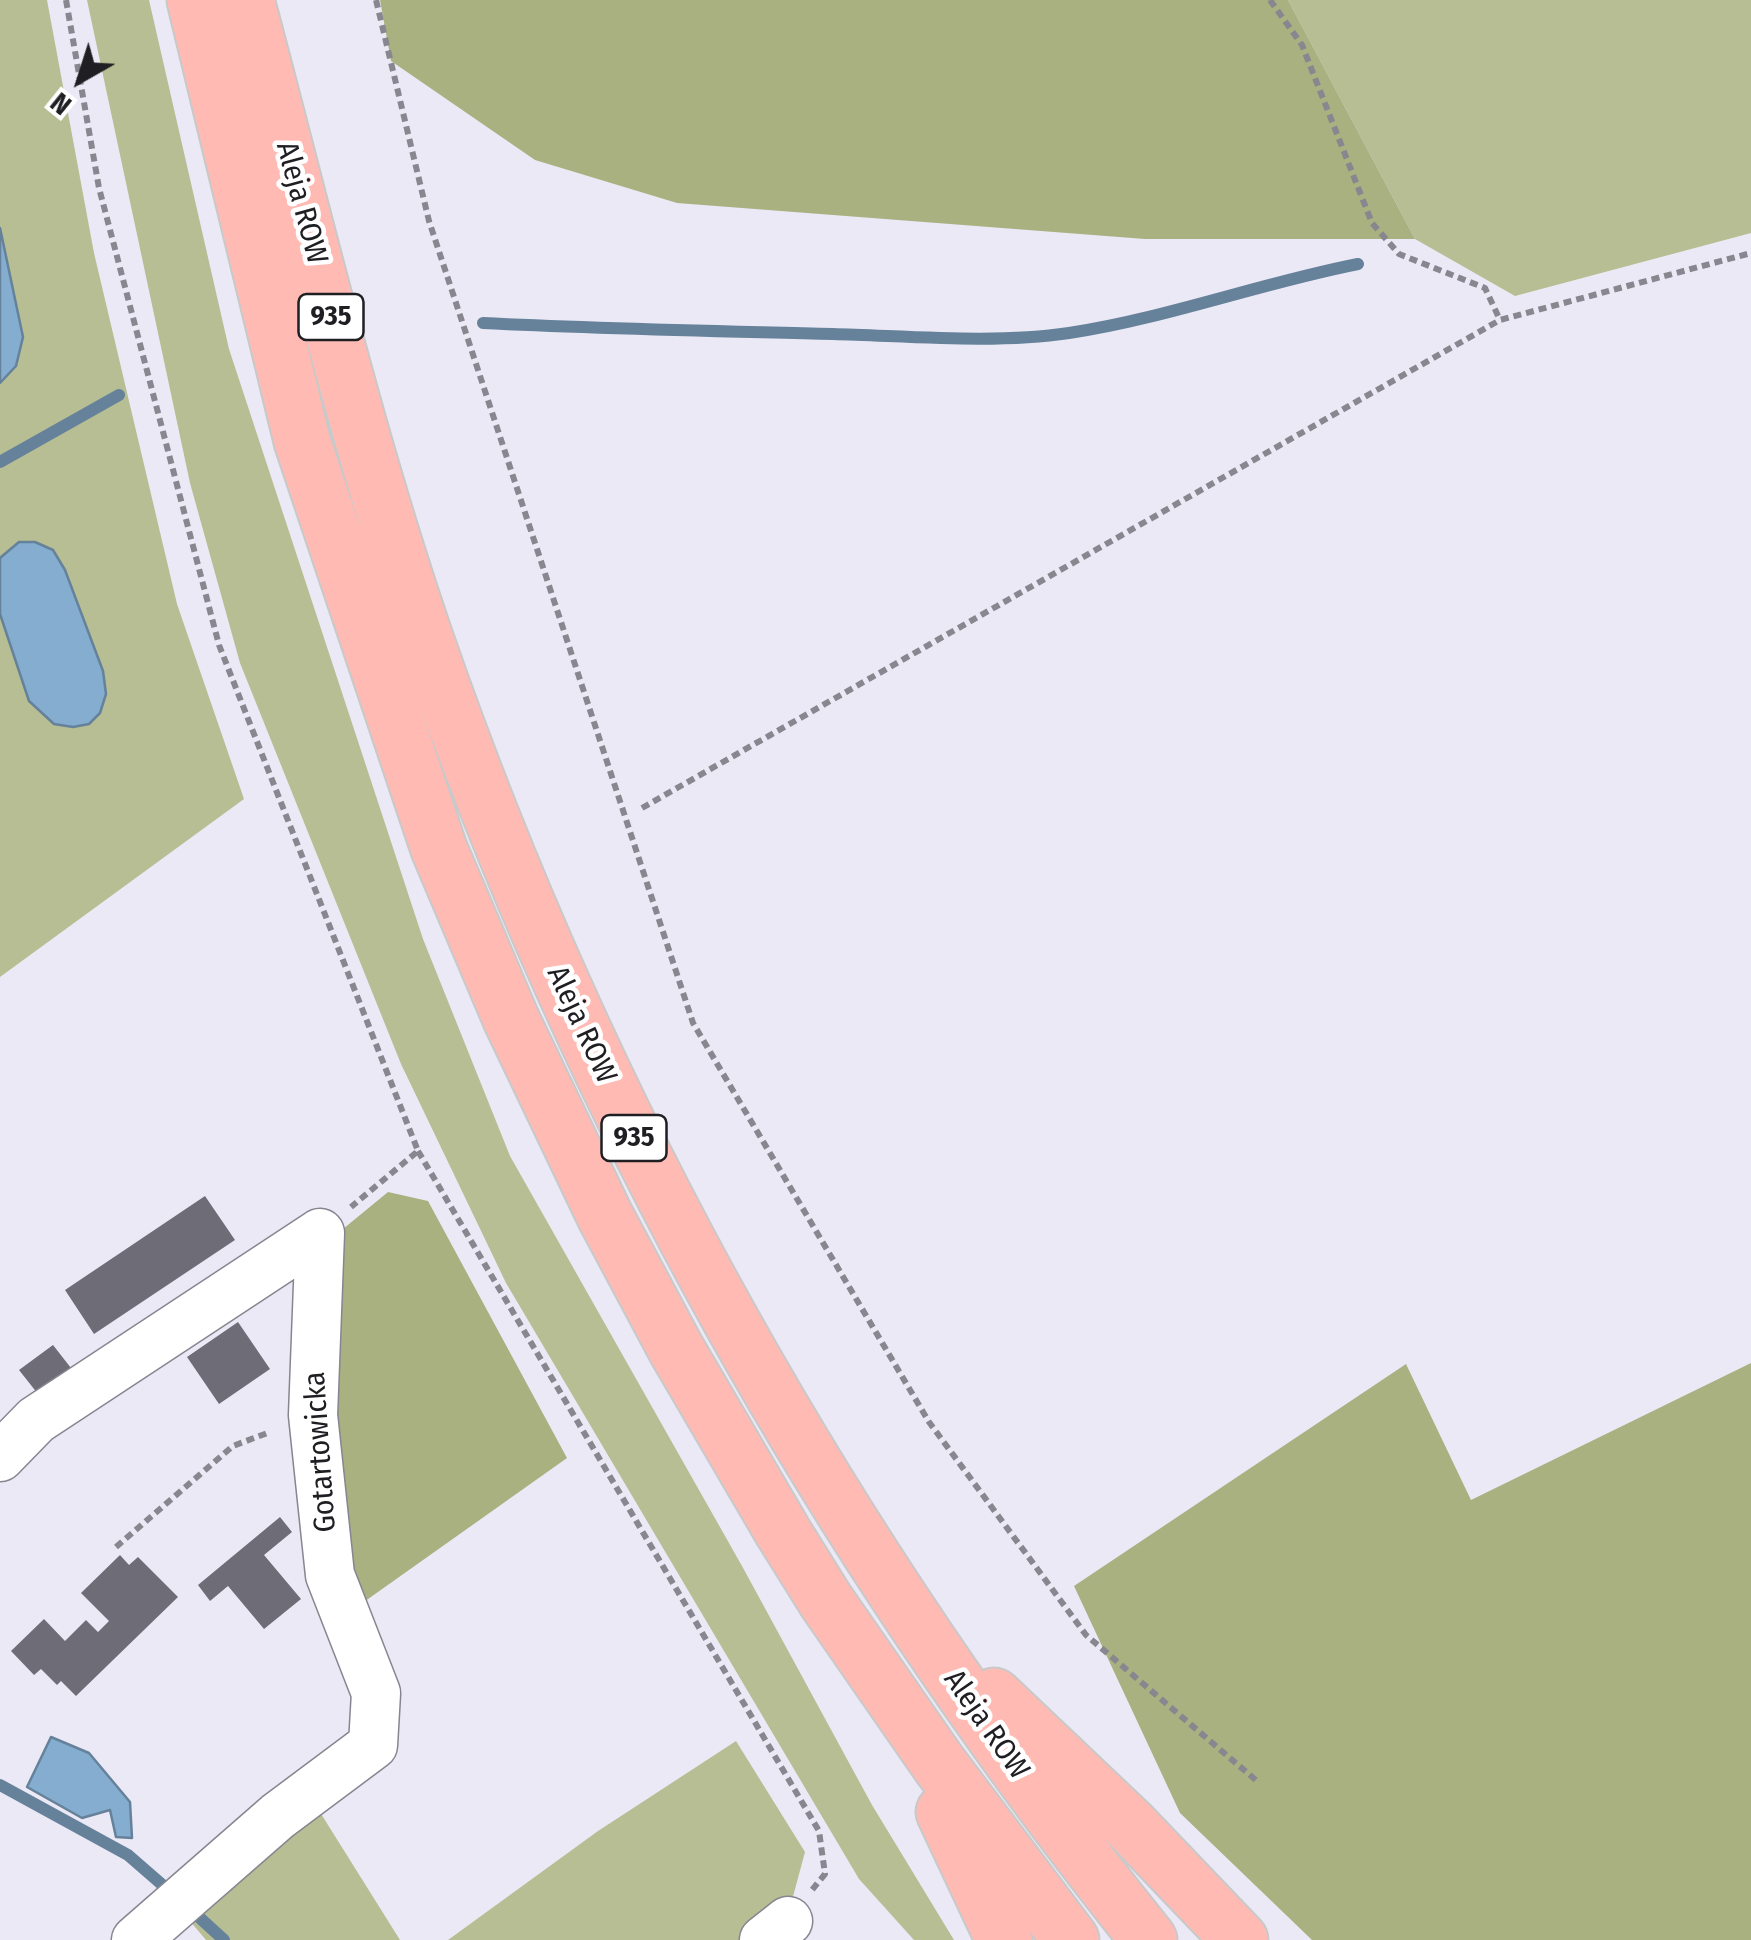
<!DOCTYPE html>
<style>
body{margin:0}
#map{position:relative;width:1751px;height:1940px;overflow:hidden;background:#ece9f6;font-family:"Fira Sans Condensed",sans-serif}
canvas{display:block}
.north{position:absolute;left:30px;top:30px;width:100px;height:100px;-webkit-text-stroke:8px #fff;paint-order:stroke;rotate:219deg;font-size:28px;font-weight:700;line-height:40px;text-align:center;color:#1f1e23}
.north::after{content:'';display:block;margin:auto;width:35px;height:45px;background:#1f1e23;clip-path:polygon(50% 0,100% 100%,50% 72%,0 100%)}
</style>
<div id="map">
<canvas width="1751" height="1940"></canvas>
<div class="north">N</div>
</div>
<script>
const context = document.querySelector('canvas').getContext('2d');
context.lineJoin = 'round';
function paint(path, color) { context.fillStyle = color; context.fill(path, 'evenodd'); }
function stroke(path, color, width, dash) { context.strokeStyle = color; context.lineWidth = width; context.lineCap = dash ? 'butt' : 'round'; context.setLineDash(dash || []); context.stroke(path); }
function drawText(font, color, halo, rows, align = 'center') {
  context.font = font + ' "Fira Sans Condensed",sans-serif'; context.lineWidth = 9; context.setLineDash([]); context.textBaseline = 'middle'; context.strokeStyle = halo; context.fillStyle = color; for (const [text, x, y, turn = 0] of rows) {
    context.save(); context.translate(x, y); context.rotate((+turn || 0) * Math.PI / 180); context.textAlign = isNaN(turn) ? turn : align; if (halo) context.strokeText(text, 0, 0); context.fillText(text, 0, 0); context.restore();
  }
}
paint(new Path2D(`
 M0,0h47l47,253 83,351 67,195 -244,178z
 M87,0h62l80,349 194,590 87,217 232,410 130,239 82,135h-40l-55,-61 -353,-596 -105,-219 -161,-401 -50,-180z
 M1288,0h463v233l-236,63 -100,-57z
 M736,1741l69,111 -14,52 -45,36h-298l150,-109z
 M318,1809l82,131h-194l-17,-20z`), '#b7be94');
paint(new Path2D(`
 M380,0h908l127,239h-270l-468,-36 -142,-43 -144,-99z
 M388,1192l40,9 139,257 -206,146 -15,-26 -13,-171 -1,-169z
 M1751,1363v577h-439l-132,-127 -106,-227 332,-222 65,136z`), '#a9b181');
const water = new Path2D(`
 M0,228l23,109 -7,29 -16,17z
 M19,542h16l18,8 12,20 38,101 3,23 -6,19 -11,11 -16,3 -19,-3 -25,-23 -29,-87v-56z
 M51,1737l38,16 41,49 2,36 -16,-1 -6,-27 -28,8 -55,-31z`);
paint(water, '#84adcf');
stroke(water, '#66829b', 2.5);
stroke(new Path2D(`
 M483,323c117,6 234,8 350,11 76,2 162,10 236,-1 98,-15 192,-50 289,-69
 M0,462l119,-67
 M0,1785l128,70 46,40
 M189,1908l35,32`), '#66829b', 12);
paint(new Path2D(`
 M205,1196l30,44 -141,94 -29,-44z
 M238,1322l32,47 -51,35 -32,-47z
 M53,1345l18,23 -33,26 -19,-24z
 M280,1517l12,15 -28,23 37,44 -37,30 -36,-43 -18,15 -12,-16z
 M120,1555l9,10 9,-8 40,40 -102,99 -15,-15 -4,4 -16,-16 -7,6 -23,-24 33,-32 21,22 21,-21 12,12 11,-11 -28,-28z`), '#6e6c77');
const street = new Path2D(`
 M0,1457l36,-37 284,-187
 M136,1940l142,-124 95,-71 3,-52 -46,-118 -17,-160 7,-182
 M764,1940l24,-19`);
const primary = new Path2D(`
 M195,0l107,441 137,408 72,170 94,197 71,133 107,183 43,69 113,163 132,176
 M246,0c57,212 107,429 179,638 164,474 410,911 724,1302
 M994,1696l137,130 109,114
 M944,1812l60,128`);
stroke(street, '#878590', 51);
stroke(primary, '#c9c9ca', 59);
stroke(new Path2D(`
 M66,0l33,188 120,457 199,506 -67,56
 M376,0l53,221 264,802 236,399 157,213 172,147
 M1270,0l32,45 70,178 27,31 86,34 15,32
 M642,808l858,-488 251,-67
 M418,1151l401,680 6,43 -13,16
 M116,1547l117,-101 37,-14`), '#88868f', 6, [8, 5]);
stroke(street, '#fff', 48);
stroke(primary, '#ffbbb3', 55);
for (const [x, y, w] of [
 [331,317,65],
 [634,1138,65]
]) { const box = new Path2D(); box.roundRect(x - w / 2, y - 23, w, 46, 8); context.fillStyle = '#fff'; context.fill(box); stroke(box, '#1f1e23', 2.5); }
drawText('bold 28px', '#1f1e23', null, [
 ["935",331,317],
 ["935",634,1138]
]);
drawText('30px', '#1f1e23', '#fff', [
 ["Aleja ROW",301,203,75],
 ["Aleja ROW",581,1025,65],
 ["Gotartowicka",321,1452,-94],
 ["Aleja ROW",986,1725,55]
]);
</script>
